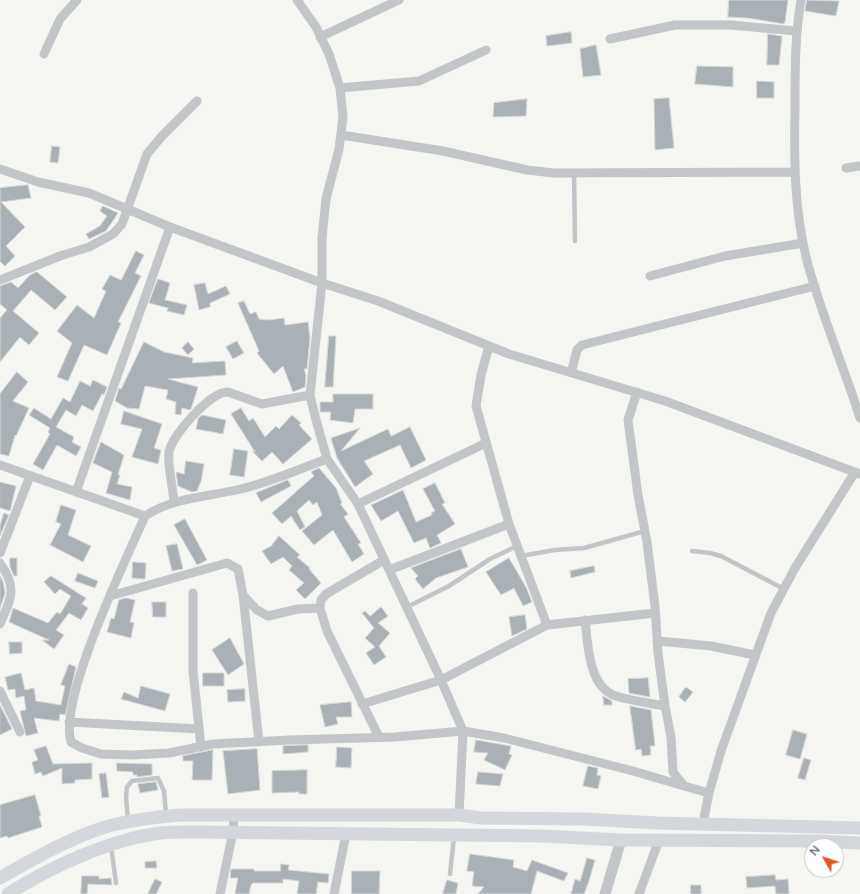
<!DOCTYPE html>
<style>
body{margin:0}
#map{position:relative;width:860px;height:894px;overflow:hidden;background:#f5f5f1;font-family:"Varela Round",sans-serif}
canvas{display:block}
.north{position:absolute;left:804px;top:838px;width:40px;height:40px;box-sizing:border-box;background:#fff;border:1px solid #c1c7cd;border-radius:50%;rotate:309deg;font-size:11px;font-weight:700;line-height:16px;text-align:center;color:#637483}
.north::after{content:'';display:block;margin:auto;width:14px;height:18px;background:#e75620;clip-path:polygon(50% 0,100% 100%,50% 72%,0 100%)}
</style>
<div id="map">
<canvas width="860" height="894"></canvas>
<div class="north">N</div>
</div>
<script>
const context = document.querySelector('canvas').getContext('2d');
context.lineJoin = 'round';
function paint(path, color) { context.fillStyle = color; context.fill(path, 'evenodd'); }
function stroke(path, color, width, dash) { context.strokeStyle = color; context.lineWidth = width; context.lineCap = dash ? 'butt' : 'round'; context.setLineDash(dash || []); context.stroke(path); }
const building = new Path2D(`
 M729,0h59l-3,22 -1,2 -36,-6 -20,-1z
 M807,0l32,1 -3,15 -31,-5z
 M571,32l1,11 -25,3 -1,-10z
 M768,34l14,2 -3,29h-12z
 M596,45l5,30 -18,2 -3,-28z
 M697,66l36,1v20l-38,-3z
 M757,81l17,1v16h-17z
 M669,98l5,50 -19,2 -1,-51z
 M527,99l-1,17 -33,1 1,-14z
 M52,146l8,1 -2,16 -8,-1z
 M28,185l3,13 -30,4 24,25 -19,19 9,10 -10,10 -5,-5v-73z
 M103,206l15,7 -12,18 -17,8 -3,-5 14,-8 7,-10 -7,-5z
 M136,251l8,4 -9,18 6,3 -23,46 3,1 -14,32 -23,-10 -16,36 -11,-4 15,-34 -15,-12 20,-26 17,13 12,-27 -4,-2 8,-14 11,5z
 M37,272l30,25 -12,13 -24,-20 -18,21 26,22 -10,12 -9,-8 -20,25v-44l7,-8 -7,-6v-18l11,-4 7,6 12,-13z
 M158,279l12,4 -5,17 22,5 -3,10 -17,-4 1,-3 -19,-5z
 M205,283l3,11 18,-8 4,8 -20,9v4l-11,3 -5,-25z
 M244,301l6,13 6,-2 3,7 10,1 15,-2 1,7 23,-3 2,16 -3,31h-3l2,6 -1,12 -12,5 -10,-26 -9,8 -17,-21 2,-2 -21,-48z
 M329,336h7l-3,51h-8z
 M237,341l7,12 -11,6 -7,-12z
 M144,342l20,10 29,6 -1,5 33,-2 1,14 -58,4 30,8 -7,22 -1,1 -8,-2 -1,7 -6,-1 1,-12 -10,-3 2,-9 -23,-4 -6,23 -12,-1 -12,-7 4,-13 2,1z
 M188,342l6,7 -6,6 -6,-7z
 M17,372l11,10 -15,19 16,7 -13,28 -1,-1 -6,21 -9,-2v-60z
 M93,380l14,7 -3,8 -2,-1 -9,17 -11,-6 -6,11 -10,-6 -10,17 18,10 -2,5 9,5 -5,9 -19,-11 -14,25 -10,-6 17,-30 -2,-2 2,-4 -21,-13 5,-7 17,11 12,-21 7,4 10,-21 10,5z
 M333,394h40v15h-18l-2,14 -23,-3 1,-8h-11v-10h13z
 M241,408l8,13 4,-3 12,19 11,-11 3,3 13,-14 9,8 -2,2 13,14 -29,25 -11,-12 -10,9 -10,-10 3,1 -24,-38z
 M124,411l38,13 -8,24 7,2 -3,14 -26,-7 10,-28 -21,-5z
 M202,415l24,5 -3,14 -27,-5 2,-10z
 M410,427l16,33 -15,8 -11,-23 -36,16 9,13 -18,13 -18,-29 -6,-20 29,-10 -19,23 47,-22 3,7z
 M101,442l23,13 -6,20h2l-3,9 15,3 -2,13 -24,-7 6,-21 -19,-9z
 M234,449l14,2 -4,26 -14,-2z
 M186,461l18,3 -3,17 -4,10 -5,1 -14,-6 -2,-14 8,2z
 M319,468l17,20 6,15 -2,1 8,10 -4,3 17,26 -3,1 6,10 -12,8 -19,-32 -19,15 -12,-14 20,-16 -5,-13 -4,3 -4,-5 -12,11 8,16 -5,3 -9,-14 -9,8 -10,-11 42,-37 -3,-4z
 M288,480l3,6 -30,16 -5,-9z
 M0,482l16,4 -6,25 -10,-3z
 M435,483l10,20 -3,1 13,20 -18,11 4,8 -11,5 -4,-10 -12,5 -16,-32 -17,10 -10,-16 32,-15 13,32 16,-7 -1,-2 4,-2 -12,-22z
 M61,505l15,5 -8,25 23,11 -8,16 -33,-17 11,-21 -5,-2z
 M4,513l5,2 -9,21v-10z
 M185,519l22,41 -10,5 -23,-40z
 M279,536l21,19 -3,2 13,11 -1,1 12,14 -16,16 -9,-9 8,-7 -15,-13 3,-4 -9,-9 -12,7 -9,-13 9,-5z
 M177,544l6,25 -11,2 -6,-25z
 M461,549l7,18 -32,11 -13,11 -8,-10 3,-3 -7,-8z
 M10,558h7v18h-3l-4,-9z
 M509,558l17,29 6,15 -9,4 -9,-18 -13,7 -15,-23z
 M133,562l13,1 -1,16 -13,-1z
 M594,566l1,6 -24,6 -1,-7z
 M78,573l20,8 -3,7 -20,-7z
 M0,575l3,7 2,11 -5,16z
 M51,576l35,22 -4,6 6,4 -7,12 -12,-7 -13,17 8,5 -10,14 -12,-9h7l-40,-18 4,-14 35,15 9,-11 3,2 11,-18 -11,-7 -5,5 -11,-12z
 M126,598l9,2 -5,22 4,1 -3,15 -24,-6 4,-14 3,1 5,-19z
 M152,602h14v15h-13z
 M381,607l7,9 -10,7 12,10 -11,13 7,11 -12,8 -8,-12 9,-6 -10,-9 9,-10 -12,-15 3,-2 5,5z
 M525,615l2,14 -15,7 -3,-19z
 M230,638l14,26 -16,11 -16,-25z
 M9,642h13v11l-12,1z
 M69,664l7,3 -11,48 -5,-1 -1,7 -25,-3 4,15 -12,3 -6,-25 6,-1 -2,-14 -8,2 -1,-9 -7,1 -3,-13 16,-4 4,17 9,-2 2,13 25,4 4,-19 -4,-1z
 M203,673h21v13h-21z
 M648,678l2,19 -21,-4 -1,-14z
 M141,686l29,8 -5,17 -44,-12 3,-7 14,6z
 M686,687l7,5 -8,10 -6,-5z
 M245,689v12l-17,1 -1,-12z
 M603,696l9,5v4h-8z
 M351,702l1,15h-16l2,7 -13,3 -5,-22z
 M0,705l12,24 -12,6z
 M630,706l21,4 4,36h-5l1,9 -9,1 -1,-7 -5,1z
 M793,730l14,4 -7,25 -14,-4z
 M476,740l35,6 -2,8 3,1 -7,15 -21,-10 4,-7 -14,-1z
 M308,745v7l-25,2v-8z
 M46,746l7,18 39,-1v16l-17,1v3l-13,1v-16l-19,8 -2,-4 -6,2 -3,-12 6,-2 -4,-10z
 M337,747l15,1 -1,20 -15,-1z
 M257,749l3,41 -32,4 -5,-43z
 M213,750l-1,30h-20l1,-19h-10v-5z
 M804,758l7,2 -6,20 -7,-2z
 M117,763l35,1v11l-15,2v-2h-4v-3l-16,-1z
 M588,766l10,2 -1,7 4,1 -3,13 -15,-3z
 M307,770v24h-8v-2l-27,1v-22z
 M478,772l25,2 -3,12 -24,-2z
 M106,773l3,24 -7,1 -3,-24z
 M156,782l2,8 -18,3 -2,-9z
 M35,795l6,21h-2l3,11 -34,11 -1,-2 -7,2v-33z
 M470,854l44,6 -1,7 14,4 5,-11 36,13 -4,8 -27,-10 -6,23h-53l6,-7 -12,-1 2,-14 -7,-1z
 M587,858l8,2 -7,24 -4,10h-13l4,-15 5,2z
 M156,861l1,7h-12v-6z
 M281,864l8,1 -1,5 41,4 -1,9 -10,-1 -2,12h-19l2,-13 -16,-2v4h-30l-2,2 -2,9h-14l3,-16h-8l1,-9h23v2h26z
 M352,871h28l-1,23h-27z
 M775,875l1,5 12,-1 1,15h-13l-1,-8 -28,2 -1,-11z
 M82,876h17v3l12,-1 1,7 -24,-1 -1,10h-6z
 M155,879l7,3 -6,12h-8z
 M447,880l11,3 -2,11h-13z
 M691,885h10v9h-10z`);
paint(building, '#a9b1b7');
stroke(building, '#d6d7d4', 1);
stroke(new Path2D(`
 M574,173l1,68
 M692,551l18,2 11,3 63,33
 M521,556l34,-6 29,-2 61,-17
 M407,607l42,-21 41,-27 27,-13
 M128,821l-2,-24 1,-10 5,-6 26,-3 6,13 2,23
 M111,846l5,37
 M450,874l4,-37`), '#c2c6c9', 4.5);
stroke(new Path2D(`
 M297,0l19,27 13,27 11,34 3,29 -4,32 -13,50 -4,39v45l-12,112 5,21 12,43 31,45 83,176 22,51 -4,84
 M801,0c-6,35 -6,70 -6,106 -1,51 -1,101 11,151 14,55 37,107 54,161
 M320,37l79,-37
 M610,39l65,-14h56l65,6
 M44,54l16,-35 17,-19
 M340,88l79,-7 67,-31
 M341,135l102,16 84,19 27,3 241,-1
 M846,168l14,-2
 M0,169l38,13 51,11 81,34 152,56 56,18 131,53 156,47 195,73
 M650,276l75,-20 78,-13
 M0,280l60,-24 29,-9 24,-13 9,-10 25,-70 15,-18 35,-35
 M489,346l-8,29 -5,31 33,118 38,101
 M571,373l6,-23 5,-5 233,-59
 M637,392l-9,28 10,75 9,47 8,64 3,47 7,53 6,31 2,35 11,14 25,7
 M327,459c-28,10 -57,23 -86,30 -33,8 -67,8 -96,27 -19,44 -87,183 -74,226l11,6 19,6 30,1 38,-2 44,-9 77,-4 105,-3 68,-6 41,7 129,33 51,15
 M0,465l145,51
 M76,492l94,-265
 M174,502c-1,-13 -7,-40 -5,-50 3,-17 42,-61 59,-60l34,12 48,-9
 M358,504l128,-61
 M0,553l30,-77
 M0,563c18,26 11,35 0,61
 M389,570l120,-46
 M193,593v78l8,76
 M243,595l16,147
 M110,596l117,-33 11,6 5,26 14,15 11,6 30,-7 22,-1
 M585,620c3,24 3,67 31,76 16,5 33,7 49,10
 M658,641l53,5 44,9
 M0,691l20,41
 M362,704l79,-24 106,-55 108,-12
 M69,722l130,7
 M379,737l-52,-106 -7,-23 1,-8 5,-6 58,-34
 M703,823l6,-30 12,-42 50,-138 24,-45 60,-96
 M220,894l13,-62 1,-17
 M334,894l12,-60
 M639,894l20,-54`), '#c2c6c9', 9);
stroke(new Path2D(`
 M605,894l16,-54`), '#c2c6c9', 11);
stroke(new Path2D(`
 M0,878c33,-19 68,-39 105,-51 25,-7 50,-10 76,-12h278l22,3 102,1 75,4 202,5
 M8,894c42,-27 103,-55 153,-61 11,-1 23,-1 34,-1l348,4 78,4 198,1 41,2`), '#d4d8dc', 13);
</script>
